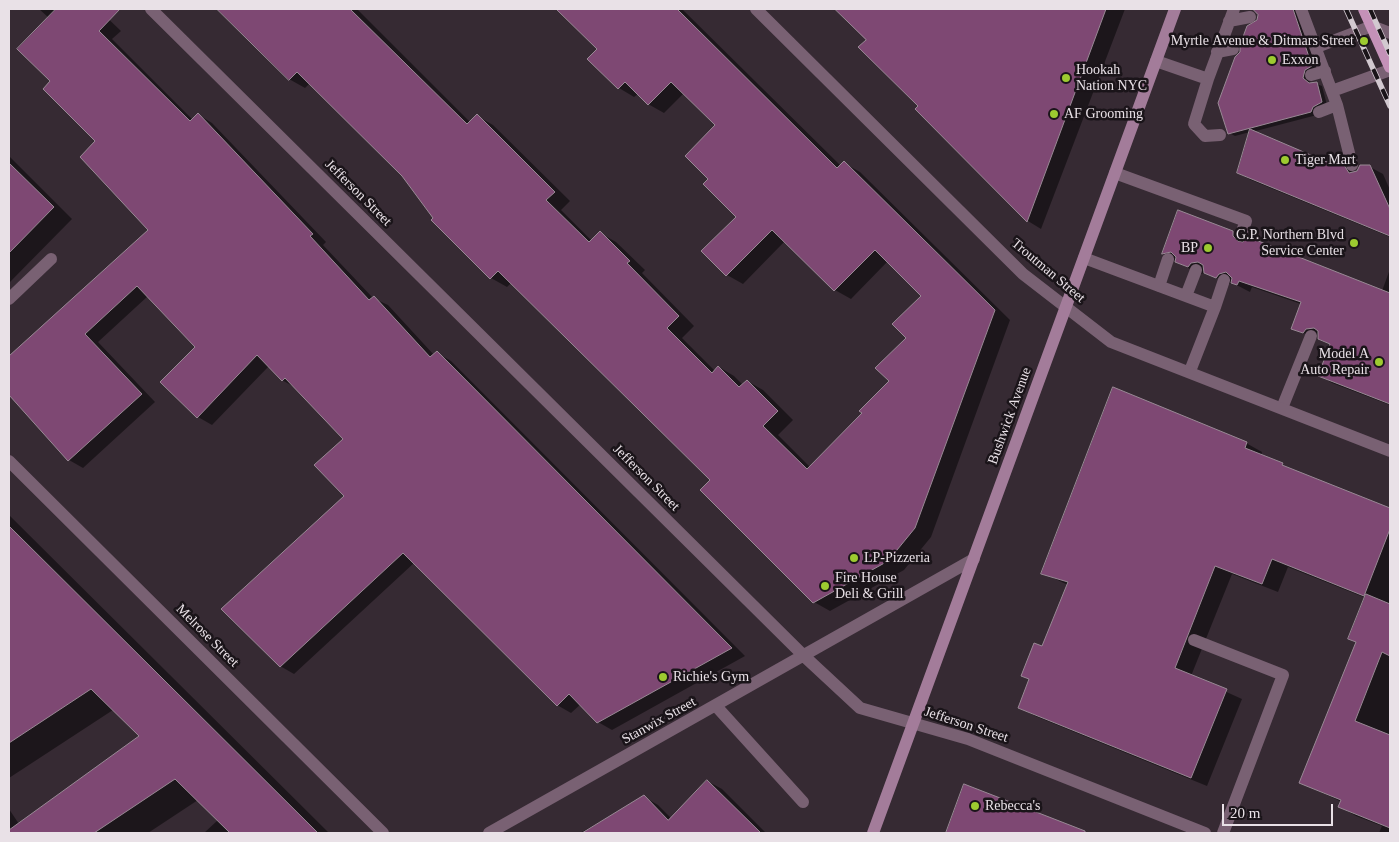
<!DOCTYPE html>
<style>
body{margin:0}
#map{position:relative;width:1399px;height:842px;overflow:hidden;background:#362a33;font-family:Georgia,serif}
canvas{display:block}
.frame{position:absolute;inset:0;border:10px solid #e9e1e7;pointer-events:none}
.scale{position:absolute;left:1222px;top:804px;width:111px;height:22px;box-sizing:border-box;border:2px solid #e9e1e7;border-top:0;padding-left:6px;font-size:15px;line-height:18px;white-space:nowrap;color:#e9e1e7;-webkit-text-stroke:4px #1a1419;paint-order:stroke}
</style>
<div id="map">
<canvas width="1399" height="842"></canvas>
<div class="frame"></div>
<div class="scale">20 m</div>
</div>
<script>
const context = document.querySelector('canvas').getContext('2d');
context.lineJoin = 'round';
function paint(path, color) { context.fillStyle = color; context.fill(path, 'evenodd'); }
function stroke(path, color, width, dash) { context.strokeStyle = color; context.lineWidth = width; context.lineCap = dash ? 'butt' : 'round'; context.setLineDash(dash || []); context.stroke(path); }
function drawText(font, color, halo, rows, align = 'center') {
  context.font = font + ' Georgia,serif'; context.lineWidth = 5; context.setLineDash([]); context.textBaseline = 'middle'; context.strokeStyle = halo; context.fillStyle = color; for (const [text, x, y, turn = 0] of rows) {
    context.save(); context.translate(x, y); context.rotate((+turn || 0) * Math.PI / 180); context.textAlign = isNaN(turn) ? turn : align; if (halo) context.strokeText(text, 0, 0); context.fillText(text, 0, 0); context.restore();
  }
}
paint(new Path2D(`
 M39,9h59l23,22 -9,8 81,81 6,-5 13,8 114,119 -3,3 50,53 15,7 46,50 3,-2 14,8 294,295 -133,74 -14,-8 -17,-18 -10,9 -14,-8 -143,-142 -120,111 -14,-8 66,-170 -2,-57 -48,-51 -14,-8 -13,-14 -57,59 -14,-8 -2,-70 -48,-51 -50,46 57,60 -72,66 -14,-8 -60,-65v-37l141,-128 -53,-89 -45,-60 -3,-63z
 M219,9h138l114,114 6,-7 16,9 77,76 -9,9 31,31 8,-8 16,9 29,28 -3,3 52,53 -12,12 33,33 4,-4 15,9 9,9 4,-4 16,9 30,30 -15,15 32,32 54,-54 27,-32 32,-85 -35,-35 -37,38 -16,-9 -50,-49 -42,43 -16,-9 -24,-24 34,-35 -27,-37 7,-54 -33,-32 -20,20 -16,-9 -10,-10 -4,3 -15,-9 -20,-39 -41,-40h124l159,157 3,-3 16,9 150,148 -79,217 -27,33 -74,41 -16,-9 -113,-112 10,-10 -199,-198 -5,5 -16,-9 -56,-60 -32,-43 -93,-92 -5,5 -16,-9z
 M837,9h288l-84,220 -13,-8 -112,-112 4,-3 -52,-66z
 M1254,9h46l17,60 -7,4 -2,8 14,5 5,19 -10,10 -65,17 82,35h9l11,6 16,-6 13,7 7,16v47l-139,-57 -13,-7 12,-41 -15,4 -6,-3 13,-80 17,-32v-6z
 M9,156l63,63 -63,64z
 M1233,233l13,7 136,51 8,-22v136l-58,-22 -13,-8 12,-30 -39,-17 9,-24 -49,-17 -2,5 -4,-2 -15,-8 -1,2 -26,-12 -2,2 -12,-5 -27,-15z
 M1246,443l16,9 -1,3 35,17 94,38v323h-11l3,-7 -26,-10 -16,-9 2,-5 -41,-19 56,-140 -7,-4 16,-41 -78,-31 -10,25 -46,-18 -41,102 51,23 -35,87 -172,-70 -16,-9 11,-27 -8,-5 21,-27 25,-63 -25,-12z
 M9,515l320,318h-125l14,-13 -20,-20 -50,33h-139v-24l10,15 122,-88 -28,-26 -104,68v-149l8,-6 -8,-9z
 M707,781l15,8 44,44h-186l64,-36 14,8 13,13z
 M965,785l121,48h-138z`), '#0007');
const building = new Path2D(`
 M56,9h64l-21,22 91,90 8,-8 115,121 -3,2 59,64 5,-4 56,61 7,-6 295,297 -135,75 -28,-29 -12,12 -154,-153 -123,114 -59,-58 123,-113 -30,-31 29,-26 -58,-61 -3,3 -25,-26 -60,63 -37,-36 35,-35 -58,-61 -52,48 57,60 -74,67 -59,-66v-39l139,-126 -68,-73 15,-16 -52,-52 7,-8 -33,-32z
 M217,9h133l117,115 10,-10 78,78 -9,8 43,42 11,-11 30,30 -3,2 52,53 -12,12 45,45 6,-7 21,21 8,-7 31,31 -15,15 44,43 55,-56 -3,-2 30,-30 -14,-13 31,-30 -14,-14 29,-28 -46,-46 -41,41 -62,-61 -46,46 -25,-25 35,-34 -33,-33 5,-5 -23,-23 30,-31 -44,-43 -23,23 -23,-23 -7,7 -31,-30 10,-10 -41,-40h121l160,159 7,-7 151,149 -80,218 -27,33 -75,42 -113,-113 10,-10 -212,-209 -8,8 -59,-59 2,-2 -31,-42 -105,-104 -8,8z
 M835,9h271l-79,213 -112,-113 3,-3 -60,-59 8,-7z
 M1253,9h40l19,57 -7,4 -2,8 6,5 8,-1 5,20 -9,5 -2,5 -83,22 -10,-31 17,-46 5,-5v-7l7,-19 10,-6 1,-5z
 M1250,129l84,36h10l5,8 8,-2 3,-6h10l20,44v27l-153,-63z
 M9,163l45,44 -45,46z
 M1178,210l55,21v5l5,5 5,1 5,-5 142,56v111l-72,-28 12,-32 -12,-5v-8l-4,-3 -8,1 -3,4 -12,-4 10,-27 -62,-21 -2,4 -6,-2 1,-5 -6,-6 -7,2 -3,4 -12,-5 -1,-8 -5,-3 -7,1 -3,4 -13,-5 1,-5 -5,-5 -9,2z
 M1113,387l134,55 -2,6 38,15 -1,2 108,43v21l-26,67 -92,-37 -10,25 -47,-18 -40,102 52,21 -36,89 -173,-70 11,-29 -8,-3 13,-33 8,3 26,-64 -27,-8z
 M9,526l309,307h-88l-55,-54 -81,54h-85v-3l130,-94 -48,-47 -82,54z
 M1366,594l24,10v52l-8,-4 -27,69 35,14v93l-52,-21 3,-7 -42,-17 57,-141 -8,-3z
 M707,780l54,53h-179l62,-38 24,25z
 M964,784l121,47v2h-139z`);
paint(building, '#7e4873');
stroke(building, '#998995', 1);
stroke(new Path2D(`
 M1301,9l36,96 -18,7
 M1229,21l21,-4
 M1317,47l55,-21
 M1217,52l16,-3
 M1156,61l52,18
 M1311,75l14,-4
 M1332,91l58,-21
 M1337,105l15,60
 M1220,135l-15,1 -11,-12 14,-45 26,-70
 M1115,173l131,48 -5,13
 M1084,258l131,49 9,-27
 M1159,286l9,-27
 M1186,296l10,-26
 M9,299l42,-40
 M1190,371l25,-64
 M1282,408l29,-72
 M1194,640l89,35 -60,158
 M716,706l87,96`), '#796173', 12);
stroke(new Path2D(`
 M151,9l653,647 56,52 108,31 237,94
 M756,9l267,265 88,68 279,109
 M1372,26l18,7
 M9,461l374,372
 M489,833l485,-274`), '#796173', 12);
stroke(new Path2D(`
 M873,833l302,-824`), '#a37c9a', 12);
stroke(new Path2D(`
 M1364,9l26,58`), '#c491b8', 12);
const rail = new Path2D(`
 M1346,9l44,97
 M1370,9l20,45`);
stroke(rail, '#d2c9d0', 5.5);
stroke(rail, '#1a1419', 4, [11]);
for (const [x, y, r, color] of [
 [1364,41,5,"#9dca30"],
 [1272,60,5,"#9dca30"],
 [1066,78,5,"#9dca30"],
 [1054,114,5,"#9dca30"],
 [1285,160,5,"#9dca30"],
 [1354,243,5,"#9dca30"],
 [1208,248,5,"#9dca30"],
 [1379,362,5,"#9dca30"],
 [854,558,5,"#9dca30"],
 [825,586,5,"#9dca30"],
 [663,677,5,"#9dca30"],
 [975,806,5,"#9dca30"]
]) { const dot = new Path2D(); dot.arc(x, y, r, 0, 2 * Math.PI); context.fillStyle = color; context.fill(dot); stroke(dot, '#1a1419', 2); }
drawText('14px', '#e9e1e7', '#1a1419', [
 ["Myrtle Avenue & Ditmars Street",1354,41,"right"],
 ["Exxon",1282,60],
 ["Hookah",1076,70],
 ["Nation NYC",1076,86],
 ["AF Grooming",1064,114],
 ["Tiger Mart",1295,160],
 ["G.P. Northern Blvd",1344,235,"right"],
 ["Service Center",1344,251,"right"],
 ["BP",1198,248,"right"],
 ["Model A",1369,354,"right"],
 ["Auto Repair",1369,370,"right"],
 ["LP-Pizzeria",864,558],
 ["Fire House",835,578],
 ["Deli & Grill",835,594],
 ["Richie's Gym",673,677],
 ["Rebecca's",985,806]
], 'left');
drawText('14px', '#e9e1e7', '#1a1419', [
 ["Jefferson Street",358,193,45],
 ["Troutman Street",1048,271,40],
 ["Bushwick Avenue",1010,416,-70],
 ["Jefferson Street",646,478,45],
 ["Melrose Street",207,636,45],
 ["Stanwix Street",659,721,-29],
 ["Jefferson Street",966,725,18]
]);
</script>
